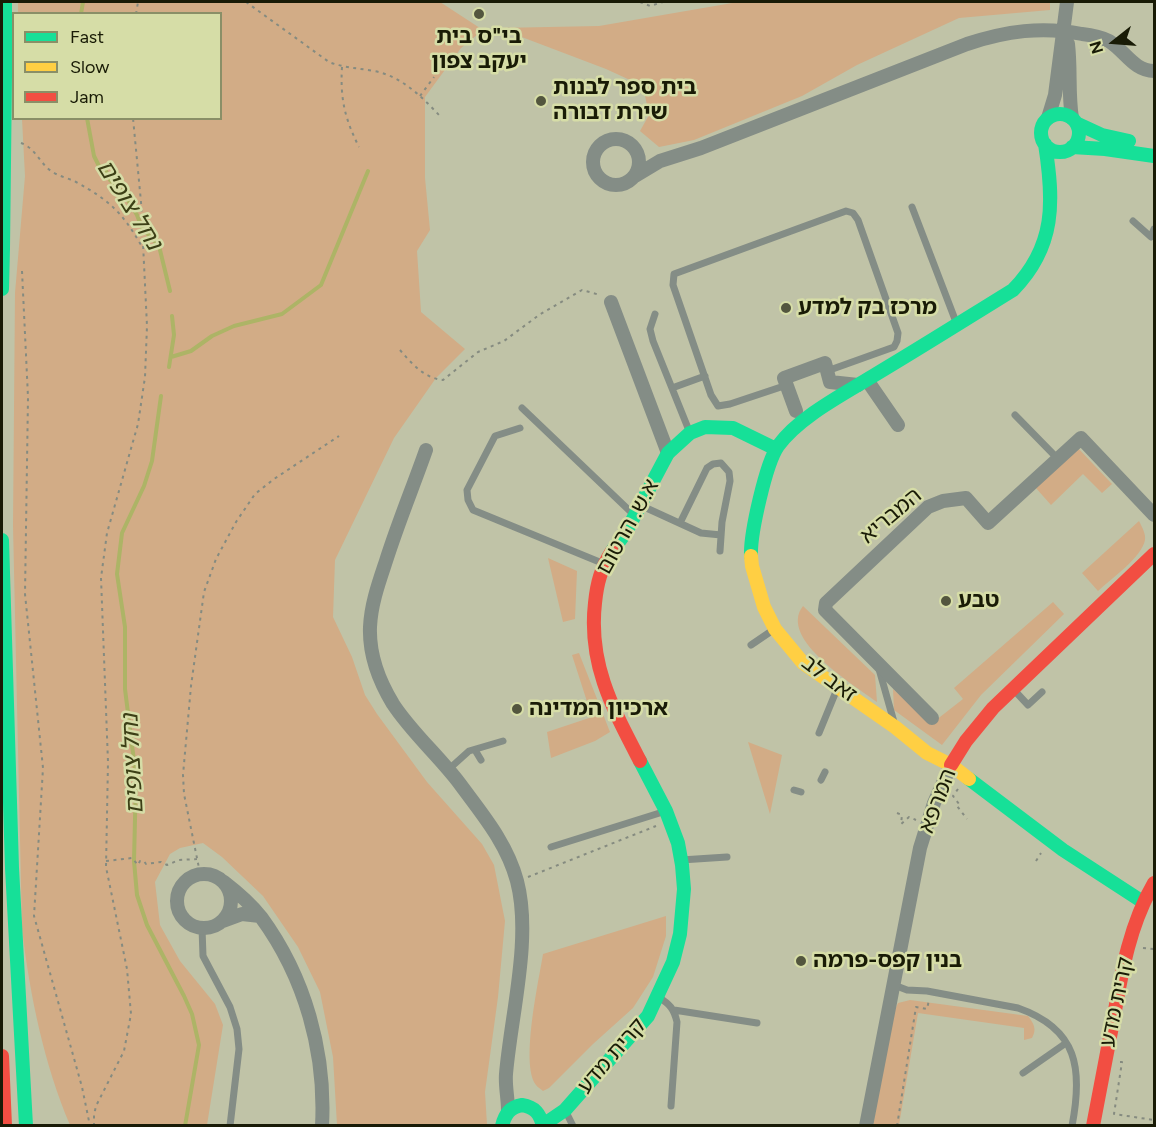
<!DOCTYPE html>
<meta charset="utf-8">
<style>
body{margin:0}
#map{position:relative;width:1156px;height:1127px;overflow:hidden;background:#c0c3a7;font-family:Figtree,sans-serif}
canvas{display:block}
.frame{position:absolute;inset:0;border:3px solid #191b06;pointer-events:none}
.legend{position:absolute;left:12px;top:12px;width:210px;height:108px;box-sizing:border-box;background:#d6dda7;border:2px solid #8a8f67;margin:0;padding:8px 10px;list-style:none;font-size:18px;color:#191b06}
.legend li{display:flex;align-items:center;gap:12px;height:30px}
.legend b{width:30px;border:2px solid #8a8f67}
.north{position:absolute;left:1084px;top:12px;width:60px;height:60px;-webkit-text-stroke:4px #d6dda7;paint-order:stroke;rotate:253deg;font-size:16px;font-weight:700;line-height:24px;text-align:center;color:#191b06}
.north::after{content:'';display:block;margin:auto;width:21px;height:27px;background:#191b06;clip-path:polygon(50% 0,100% 100%,50% 72%,0 100%)}
</style>
<div id="map">
<canvas width="1156" height="1127"></canvas>
<div class="frame"></div>
<ul class="legend">
<li><b style="height:8px;background:#16e098"></b>Fast</li>
<li><b style="height:8px;background:#ffcf43"></b>Slow</li>
<li><b style="height:8px;background:#f24e42"></b>Jam</li>
</ul>
<div class="north">N</div>
</div>
<script>
const context = document.querySelector('canvas').getContext('2d');
context.lineJoin = 'round';
function paint(path, color) { context.fillStyle = color; context.fill(path, 'evenodd'); }
function stroke(path, color, width, dash) { context.strokeStyle = color; context.lineWidth = width; context.lineCap = dash ? 'butt' : 'round'; context.setLineDash(dash || []); context.stroke(path); }
function drawText(font, color, halo, rows, align = 'center') {
  context.font = font + ' Figtree,"Noto Sans Hebrew",sans-serif'; context.lineWidth = 5; context.setLineDash([]); context.textBaseline = 'middle'; context.strokeStyle = halo; context.fillStyle = color; for (const [text, x, y, turn = 0] of rows) {
    context.save(); context.translate(x, y); context.rotate((+turn || 0) * Math.PI / 180); context.textAlign = isNaN(turn) ? turn : align; if (halo) context.strokeText(text, 0, 0); context.fillText(text, 0, 0); context.restore();
  }
}
paint(new Path2D(`
 M18,2h422l43,28 -22,18 -36,49v81l5,52 -13,21 4,61 44,37 -29,29 -42,60 -59,122 -2,57 19,40 13,38 12,19 50,68 55,62 12,21 11,56 -7,76 -13,95 2,33h-150l-4,-68 -13,-65 -22,-45 -35,-51 -41,-39 -19,-14 -23,5 -10,6 -15,28 5,43 20,36 35,43 8,21 -16,100h-137c-26,-61 -40,-129 -48,-196l-9,-404 2,-232 10,-117 -3,-57 198,-1v-104l-202,-1z
 M738,2h312v8l-91,8 -102,47 -55,31 -108,44 -35,7 -19,-16 9,-16 -6,-29 -37,-17 -108,-41 101,-2z
 M1077,447l35,37 -10,9 -19,-19 -32,31 -16,-18z
 M1139,521c3,6 7,13 6,19 -3,17 -34,39 -47,51l-16,-18z
 M548,558l29,13 -2,48 -12,3z
 M1053,602l11,12 -83,81 -39,50 -48,-35 -1,-21 38,35 32,-25 -9,-11z
 M803,606l72,69 2,27c-21,-16 -100,-63 -74,-96z
 M579,653l31,79 -15,9 -44,17 -4,-26 45,-15 -20,-62z
 M748,742l34,13 -12,59z
 M666,916v20l-13,41 -20,31 -40,36 -44,44 -6,3c-2,-2 -6,-4 -7,-6 -16,-21 3,-105 7,-131z
 M910,1000l118,16c6,8 9,13 4,22l-8,2v-12l-106,-15 -19,112 -26,1 19,-110 6,-13z`), '#d2ac86');
stroke(new Path2D(`
 M81,14l2,-12
 M87,118l7,38 5,10 7,5 4,9 14,14 13,21 5,13 17,18 11,45
 M171,357l20,-6 21,-15 22,-10 48,-12 39,-29 47,-114
 M169,367l5,-32 -2,-19
 M161,396l-9,65 -8,25 -22,47 -5,41 8,53v62l11,88 -2,84 3,34 10,30 37,71 8,18 7,31 -14,81`), '#adb466', 4);
stroke(new Path2D(`
 M246,2l83,60c15,6 29,6 45,9 27,5 47,25 65,44
 M640,2l10,4 13,-4
 M136,14l2,-12
 M342,67c-2,32 3,52 17,80
 M420,96l14,-19
 M21,143c14,5 18,19 30,28 7,5 17,7 25,11 33,18 46,30 65,63
 M22,271l6,126 -3,197 18,174 -9,148 48,171 8,39
 M400,350c12,14 24,28 43,30l35,-28 26,-11 35,-26 43,-25 18,5
 M958,789l-5,7 6,8 -2,2 10,13
 M897,813l5,2 -1,9 8,-7 7,3
 M106,861l26,-3 6,7 2,-4h4l2,3 15,-2 6,3 12,-5 18,-1
 M1036,861l5,-8
 M200,873l-16,-79 -1,-19 8,-89 13,-94 12,-33 20,-37 19,-28 19,-15 65,-43
 M528,877l128,-51
 M1143,948l11,1
 M1120,1062h2l-8,52 40,6
 M94,1126v-11l2,-9 28,-55 7,-37 -4,-45 -21,-102 2,-105 -7,-184 6,-45 31,-109 7,-47 2,-51 -6,-124 -8,-84
 M897,1126l19,-119 11,2 2,-9`), '#858b80', 2, [3, 4.5]);
stroke(new Path2D(`
 M912,207l44,115
 M1133,221l18,16 3,-8
 M655,314l-5,15 3,12 37,92
 M787,385l-57,19 -12,2 -7,-11 -38,-110 1,-11 172,-63 7,2 5,7 40,113 -1,8 -3,6 -67,24
 M672,388l33,-12
 M522,408l111,106
 M1015,415l43,44
 M520,428l-25,8 -28,54 1,10 5,10 129,53
 M642,506l59,27 20,2
 M680,523l27,-55 6,-4 8,-1 8,9 1,9 -8,41 -2,29
 M751,645l22,-15
 M879,669l15,53
 M1014,690l14,15 14,-13
 M819,733l18,-44
 M475,750l6,10
 M449,769l20,-18 34,-10
 M821,780l4,-8
 M794,790l7,2
 M551,847l115,-36
 M681,860l46,-3
 M202,928l1,28 27,51 7,22 2,20 -9,77
 M894,985l13,5 20,1 91,17c60,21 65,61 54,118
 M658,997c12,7 16,12 19,25l-6,84
 M674,1010l83,13
 M1023,1073l43,-30
 M566,1112l7,14`), '#848d86', 7);
stroke(new Path2D(`
 M1068,44c3,25 0,50 4,74
 M1048,118l7,-23 12,-93
 M593 162a23 23 0 1 1 46 0a23 23 0 1 1-46 0Z
 M635,176l25,-15 41,-13 266,-104c39,-13 75,-18 115,-10 9,1 19,3 27,7 16,10 25,30 45,30
 M611,302l57,151
 M867,380l31,45
 M796,411l-12,-33 41,-15 5,19 28,3
 M426,450c-13,37 -28,73 -40,111 -7,21 -15,43 -16,66 -1,26 9,54 23,77 19,29 46,52 67,80 22,30 47,59 57,97 15,57 -6,134 -11,193 -1,12 2,24 2,36
 M932,718l-107,-108 1,-7 102,-96 15,-6 23,-3 22,25 93,-85 73,77
 M177 901a27 27 0 1 1 54 0a27 27 0 1 1-54 0Z
 M224,882c13,10 27,22 37,35 44,60 65,135 61,209
 M223,921l19,-7 18,2
 M866,1126l54,-278 14,-45 17,-38`), '#848d86', 14);
stroke(new Path2D(`
 M5,2v74
 M1041 133a19 19 0 1 1 38 0a19 19 0 1 1-38 0Z
 M1076,123l26,12 27,6
 M1072,147l33,2 49,7
 M2,289l1,-41
 M2,540l10,328 14,258
 M612,551l14,-19 42,-79 22,-20 15,-6 28,1 43,21
 M751,556c-1,-22 15,-93 27,-110 21,-29 64,-51 95,-70 47,-28 93,-57 140,-86 43,-44 41,-89 32,-146
 M969,779l94,71 80,52
 M543,1125l22,-15 83,-94 25,-54 7,-28 4,-45 -2,-24 -4,-22 -12,-32 -26,-50
 M502,1126c3,-12 8,-19 20,-21 13,2 18,9 21,21`), '#16e098', 14);
stroke(new Path2D(`
 M751,556l1,10 12,41 11,22 28,34 92,64 32,26 24,12 18,14`), '#ffcf43', 14);
stroke(new Path2D(`
 M612,551c-11,17 -15,32 -17,52 -7,61 18,106 45,158
 M951,765l15,-24 27,-33 161,-154
 M2,1056l3,70
 M1093,1126c7,-37 14,-73 21,-110 8,-46 16,-92 40,-133`), '#f24e42', 14);
stroke(new Path2D(`
 M3,248l2,-172`), '#16e098', 14);
for (const [x, y, r, color] of [
 [479,14,6,"#53563e"],
 [541,101,6,"#53563e"],
 [786,308,6,"#53563e"],
 [946,601,6,"#53563e"],
 [517,709,6,"#53563e"],
 [801,961,6,"#53563e"]
]) { const dot = new Path2D(); dot.arc(x, y, r, 0, 2 * Math.PI); context.fillStyle = color; context.fill(dot); stroke(dot, '#d6dda7', 2); }
drawText('bold 22px', '#191b06', '#d6dda7', [
 ["בי\"ס בית",479,37,"center"],
 ["יעקב צפון",479,62,"center"],
 ["בית ספר לבנות",553,88],
 ["שירת דבורה",553,113],
 ["מרכז בק למדע",798,308],
 ["טבע",958,601],
 ["ארכיון המדינה",529,709],
 ["בנין קפס-פרמה",813,961]
], 'left');
drawText('22px', '#191b06', '#d6dda7', [
 ["המבריא",891,516,-40],
 ["א.ש. הרטום",628,527,-61],
 ["זאב לב",829,679,37],
 ["המרפא",938,801,-69],
 ["קרית מדע",1117,1002,-78],
 ["קרית מדע",612,1056,-49]
]);
drawText('italic 24px', '#3c3f16', '#d6dda7', [
 ["נחל צופים",129,205,58],
 ["נחל צופים",133,764,-93]
]);
</script>
